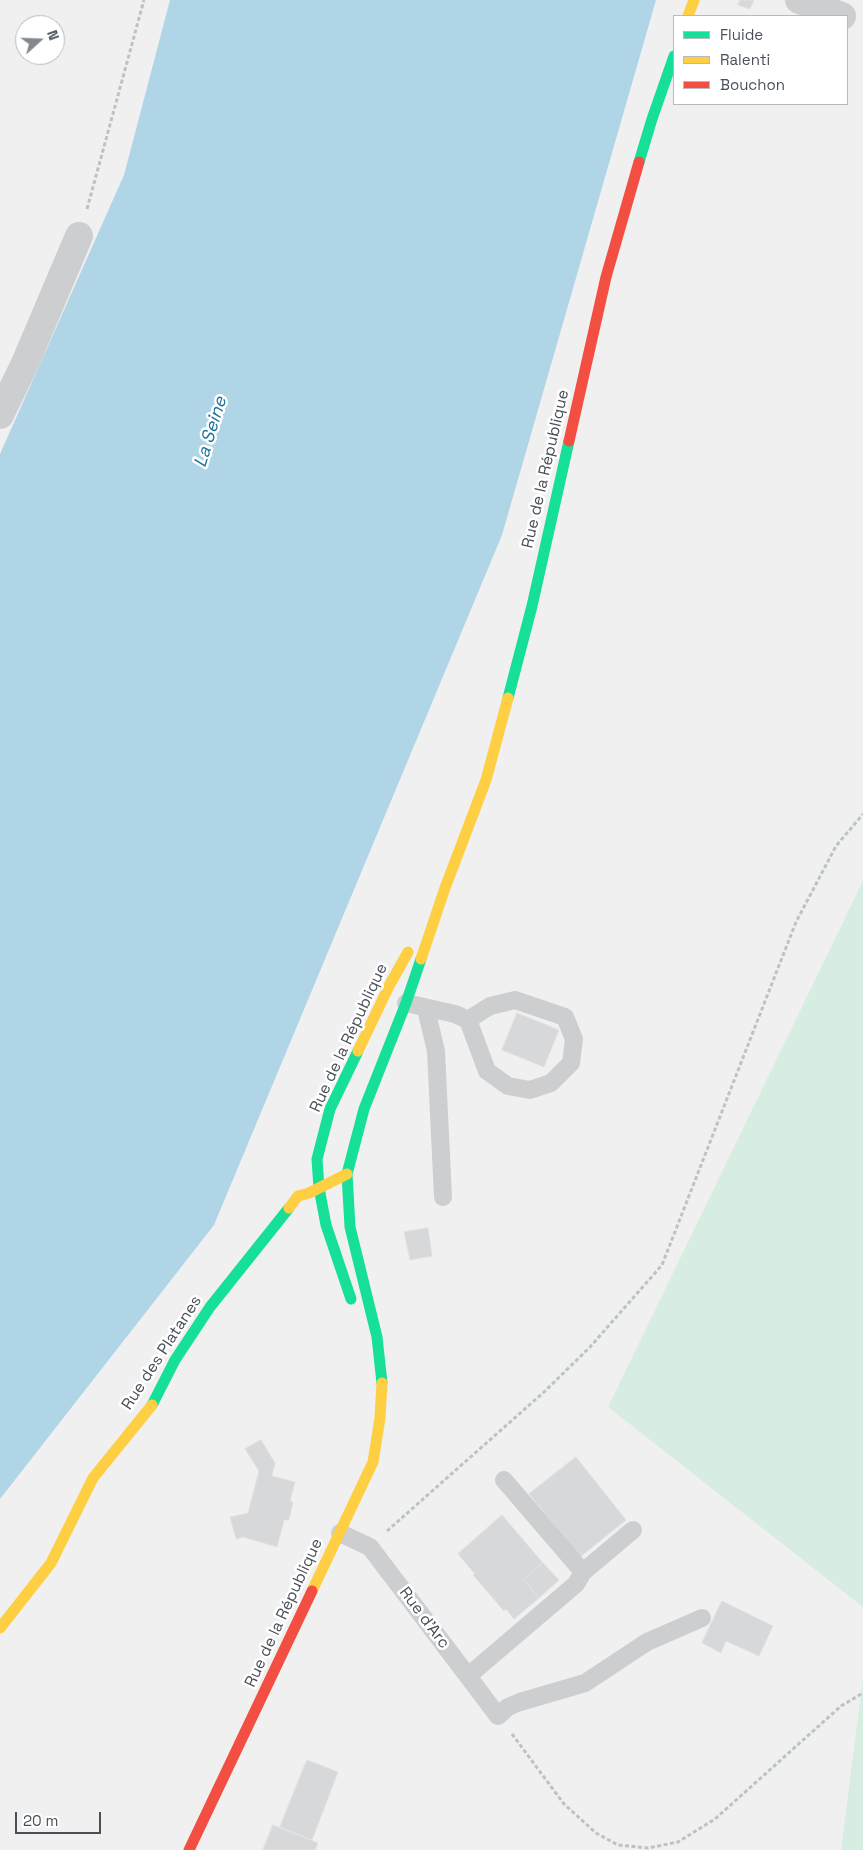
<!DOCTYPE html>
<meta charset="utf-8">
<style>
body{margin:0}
#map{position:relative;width:863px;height:1850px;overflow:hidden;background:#f0f0f0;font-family:"Space Grotesk",sans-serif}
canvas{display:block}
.legend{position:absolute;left:673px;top:15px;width:175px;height:90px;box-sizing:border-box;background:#fff;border:1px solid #b6b9bd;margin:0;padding:6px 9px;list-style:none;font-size:15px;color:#49505a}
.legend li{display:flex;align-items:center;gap:10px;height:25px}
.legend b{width:25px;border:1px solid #b6b9bd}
.north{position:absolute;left:15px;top:15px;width:50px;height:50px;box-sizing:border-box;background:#fff;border:1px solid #b6b9bd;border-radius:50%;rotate:70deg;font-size:14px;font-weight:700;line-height:20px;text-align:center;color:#49505a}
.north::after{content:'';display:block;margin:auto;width:18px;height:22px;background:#83888e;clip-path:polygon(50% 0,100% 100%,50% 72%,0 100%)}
.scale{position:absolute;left:15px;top:1812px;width:86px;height:22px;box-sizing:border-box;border:2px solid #49505a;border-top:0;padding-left:6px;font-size:15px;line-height:18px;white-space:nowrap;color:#49505a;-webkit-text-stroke:4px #fff;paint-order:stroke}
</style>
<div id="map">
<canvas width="863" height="1850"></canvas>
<ul class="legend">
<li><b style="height:6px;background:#16e098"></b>Fluide</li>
<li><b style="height:6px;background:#ffcf43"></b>Ralenti</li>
<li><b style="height:6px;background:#f24e42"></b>Bouchon</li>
</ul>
<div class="north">N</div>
<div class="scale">20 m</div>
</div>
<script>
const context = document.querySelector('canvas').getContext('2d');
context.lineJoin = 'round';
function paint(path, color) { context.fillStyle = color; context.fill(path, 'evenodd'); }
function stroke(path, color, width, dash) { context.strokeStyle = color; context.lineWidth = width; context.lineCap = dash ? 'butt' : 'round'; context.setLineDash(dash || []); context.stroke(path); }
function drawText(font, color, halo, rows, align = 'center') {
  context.font = font + ' "Space Grotesk",sans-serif'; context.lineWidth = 5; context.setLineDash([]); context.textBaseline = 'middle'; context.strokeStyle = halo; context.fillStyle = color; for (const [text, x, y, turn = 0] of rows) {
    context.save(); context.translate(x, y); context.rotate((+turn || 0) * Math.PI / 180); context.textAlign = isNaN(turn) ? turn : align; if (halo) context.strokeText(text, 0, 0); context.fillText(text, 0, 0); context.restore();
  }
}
paint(new Path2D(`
 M863,881v726l-255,-200z
 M863,1679v171h-22z`), '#d7ede2');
paint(new Path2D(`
 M170,0h486l-154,535 -288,690 -214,274v-1045l124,-279z`), '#b0d5e6');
const building = new Path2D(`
 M740,0h14l-4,9 -12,-4z
 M517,1013l42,17 -15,37 -42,-17z
 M428,1228l4,28 -22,4 -6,-28z
 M261,1440l14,23 -3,13 23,6 -5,19 3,1 -4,18h-5l-7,27 -34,-10 -7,2 -6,-22 18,-4 11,-42 -14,-22z
 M576,1457l50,63 -46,37 -51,-63z
 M502,1515l41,48 -19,17 15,18 -25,21 -8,-10 -2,2 -31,-36 2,-1 -17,-20z
 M543,1563l16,17 -20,18 -15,-18z
 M722,1601l51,25 -14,30 -33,-15 -5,12 -19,-10z
 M307,1760l31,12 -26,68 -32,-13z
 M273,1825l45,18 -3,7h-52z`);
paint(building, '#d7d8da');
stroke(building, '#e1e1e2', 1);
stroke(new Path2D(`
 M87,209l57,-209
 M387,1531l157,-139 46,-45 72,-82 134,-343 40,-76 27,-32
 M512,1734l52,70 32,29 22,12 30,3 30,-6 37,-23 126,-113 22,-13`), '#bac4c2', 3, [4, 2.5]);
stroke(new Path2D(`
 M406,1003l49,11 13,6 19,51 21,15 22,4 21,-7 20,-20 3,-24 -9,-22 -50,-17 -25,6 -22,14
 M426,1009l10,42 7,146
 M504,1480l79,92
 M340,1533l30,14 128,169 10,-9 12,-5 65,-19 62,-41 55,-24
 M468,1676l108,-92 7,-12 50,-42`), '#ccced0', 18);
stroke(new Path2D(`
 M799,0l43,16
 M0,415l26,-54 53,-125`), '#ccced0', 28);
stroke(new Path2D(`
 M639,162l13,-43 22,-63
 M508,698l24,-92 37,-165
 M351,1299l-25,-74 -7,-37 -2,-29 13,-50 28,-58
 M382,1383l-5,-46 -27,-110 -3,-53 17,-65 42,-106 15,-44
 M152,1405l23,-45 35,-53 79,-99`), '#16e098', 11);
stroke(new Path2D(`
 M688,16l6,-16
 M421,959l24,-71 41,-108 22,-82
 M358,1051l31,-65 19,-34
 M289,1208l9,-12 11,-3 38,-19
 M312,1591l61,-129 7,-44 2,-35
 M0,1628l51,-65 42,-85 59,-73`), '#ffcf43', 11);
stroke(new Path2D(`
 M569,441l37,-164 33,-115
 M189,1850l123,-259`), '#f24e42', 11);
drawText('16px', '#49505a', '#fff', [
 ["Rue de la République",546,469,-77],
 ["Rue de la République",349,1038,-65],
 ["Rue des Platanes",162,1353,-57],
 ["Rue de la République",284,1613,-65],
 ["Rue d’Arc",424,1618,53]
]);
drawText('italic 18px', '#1c7299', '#fff', [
 ["La Seine",211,432,-73]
]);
</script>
